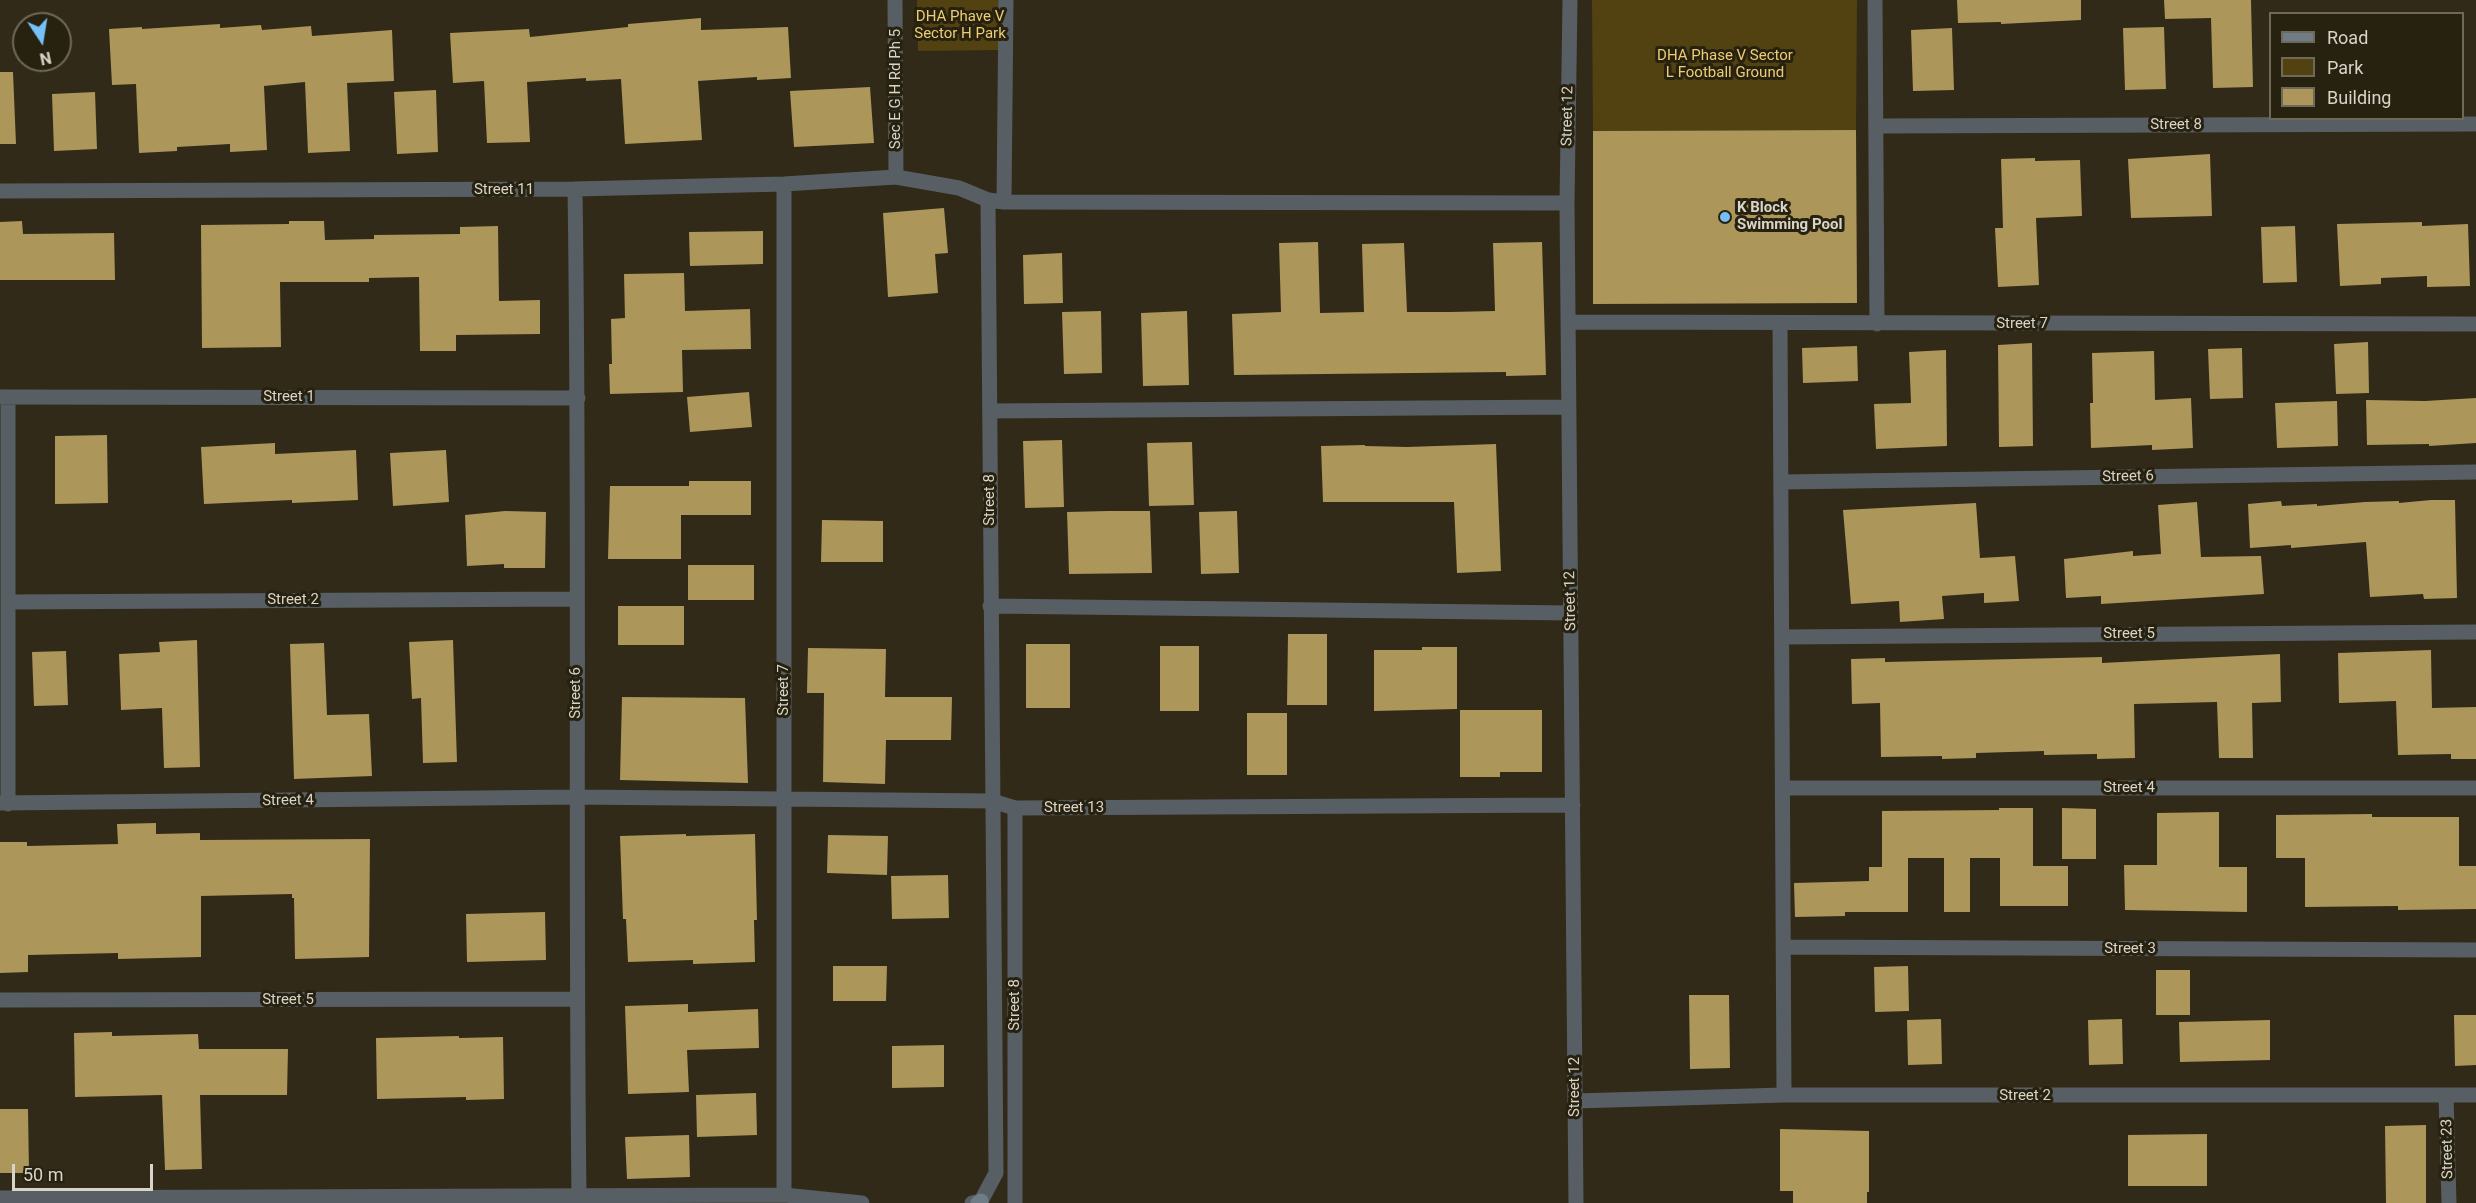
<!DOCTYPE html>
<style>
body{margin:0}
#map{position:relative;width:2476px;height:1203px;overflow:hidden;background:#312a19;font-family:Roboto,sans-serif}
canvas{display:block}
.legend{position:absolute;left:2269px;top:12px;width:195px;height:108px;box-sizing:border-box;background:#27210f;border:2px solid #6e6959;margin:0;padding:8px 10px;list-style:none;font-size:18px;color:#d8d4c9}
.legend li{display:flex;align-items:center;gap:12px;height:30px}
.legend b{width:30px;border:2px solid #6e6959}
.north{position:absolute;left:12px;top:12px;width:60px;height:60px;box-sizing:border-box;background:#27210f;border:2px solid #6e6959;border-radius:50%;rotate:168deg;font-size:16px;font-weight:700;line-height:24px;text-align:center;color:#d8d4c9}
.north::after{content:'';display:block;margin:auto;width:21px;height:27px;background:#76c0f7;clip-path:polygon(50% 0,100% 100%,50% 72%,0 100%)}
.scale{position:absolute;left:12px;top:1164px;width:141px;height:27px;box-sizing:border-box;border:3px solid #d8d4c9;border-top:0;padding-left:8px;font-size:18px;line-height:21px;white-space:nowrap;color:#d8d4c9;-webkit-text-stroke:4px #27210f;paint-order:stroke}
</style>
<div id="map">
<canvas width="2476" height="1203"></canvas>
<ul class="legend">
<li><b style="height:8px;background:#6f7b85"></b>Road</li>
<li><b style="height:16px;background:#524111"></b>Park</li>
<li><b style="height:16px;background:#ac9659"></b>Building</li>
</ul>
<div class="north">N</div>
<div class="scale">50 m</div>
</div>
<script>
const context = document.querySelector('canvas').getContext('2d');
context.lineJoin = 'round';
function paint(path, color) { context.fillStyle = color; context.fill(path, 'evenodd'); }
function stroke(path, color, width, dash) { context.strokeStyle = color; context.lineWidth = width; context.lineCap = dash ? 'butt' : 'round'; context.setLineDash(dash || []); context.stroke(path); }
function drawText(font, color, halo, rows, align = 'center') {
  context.font = font + ' Roboto,sans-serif'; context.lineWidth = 6; context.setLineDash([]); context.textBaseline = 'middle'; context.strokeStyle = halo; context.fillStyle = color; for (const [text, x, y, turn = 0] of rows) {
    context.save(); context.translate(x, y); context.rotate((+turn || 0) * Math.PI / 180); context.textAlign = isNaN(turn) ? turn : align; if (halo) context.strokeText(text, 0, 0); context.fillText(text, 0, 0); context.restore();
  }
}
paint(new Path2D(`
 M917,0h84l1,50 -84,1z
 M1592,0h265l-1,130 -263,1z`), '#524111');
paint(new Path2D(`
 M1957,0h124v20l-80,4v-2l-43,1z
 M2164,0h87l2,87 -40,1 -2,-70 -46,1z
 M701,18v12l87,-3 3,51 -34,2v-3l-59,4 4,59 -77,4 -4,-65 -35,2v-3l-59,4 3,60 -43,1 -3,-62 -31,2 -3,-50 79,-4 1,8 98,-10v-3z
 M220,24v4l41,-3 1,5 49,-4 1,10 80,-6 2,51 -47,2 3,68 -42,2 -3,-71 -41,4 3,64 -37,2v-8l-53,3v4l-38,2 -3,-69 -24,1 -3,-56 33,-2v2z
 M2164,27l2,62 -41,1 -2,-62z
 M1952,28l2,62 -41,1 -2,-61z
 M0,72h13l3,72h-16z
 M870,87l4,56 -80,4 -4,-56z
 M436,90l2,62 -41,2 -3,-62z
 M95,92l2,57 -43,2 -2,-57z
 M1856,130l1,173 -264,1v-173z
 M2210,154l2,62 -81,2 -3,-59z
 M2035,158v3l45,-1 2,56 -46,2 3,67 -41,2 -3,-59h8l-2,-69z
 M944,208l4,45 -13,1 3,39 -50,4 -5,-84z
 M22,221l1,13 91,-1 1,47h-115v-58z
 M289,221h35l1,19 49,-1v-4l86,-1v-7l38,-1 1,75 41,-1v34l-84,1v16h-36l-1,-74 -50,1v4h-89l1,65 -79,1 -1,-123 88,-1z
 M2422,222v4l46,-2 2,62 -43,1v-11l-46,2v6l-41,2 -3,-62z
 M2295,226l2,56 -34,1 -2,-56z
 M763,231v33l-73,2 -1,-34z
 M1318,242l2,71 44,-1 -2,-68 42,-1 3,69h43l45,-1 -2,-68 49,-1 4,133 -40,1v-4l-272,3 -2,-61 49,-2 -2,-69z
 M1062,253l1,50 -39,1 -1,-49z
 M684,273l1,38 65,-2 1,40 -69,1 1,42 -73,2 -1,-30h3l-1,-45 14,-1 -1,-44z
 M1101,311l1,62 -38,1 -2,-62z
 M1187,311l2,74 -46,1 -2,-73z
 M2368,342l1,51 -33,1 -2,-50z
 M2032,343l1,103 -34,1 -1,-102z
 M1857,346l1,35 -55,2 -1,-35z
 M2242,348l1,50 -33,1 -2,-50z
 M1946,350l1,96 -71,3 -2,-45 37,-1 -2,-51z
 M2154,351l1,49 36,-2 2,50 -41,2v-5l-61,3 -1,-45h3l-1,-50z
 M749,392l3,35 -62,5 -3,-35z
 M2476,398v45l-47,3v-2l-62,1 -1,-45 59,1z
 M2337,401l1,45 -61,2 -2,-45z
 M107,435l1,68 -53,1v-68z
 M1062,440l2,67 -39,1 -2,-67z
 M1192,442l2,63 -45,1 -2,-63z
 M275,443v11l81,-4 2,50 -66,3v-3l-88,4 -3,-57z
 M1496,444l5,127 -44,2 -3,-71h-131l-2,-56 44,-1v1l42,1z
 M446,450l3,52 -56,4 -3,-53z
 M689,481h62v34h-70v44h-73l2,-73h79z
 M2431,500h24l2,98 -33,1 -1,-5 -53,3 -4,-55 -75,6v-3l-41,3 -2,-44 33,-3 1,5 35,-2v2l48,-4 34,-1v2z
 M2197,502l4,55 60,-1 3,38 -163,10v-8l-35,2 -2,-39 69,-8v5l28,-2 -3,-49z
 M1976,503l4,55 35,-2 4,45 -35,2v-10l-42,3 2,23 -44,3 -1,-21 -48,3 -8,-94z
 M505,511l41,1 -1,56h-41v-4l-37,2 -2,-51z
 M1108,511h42l2,62 -83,1 -2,-62z
 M1237,511l2,62 -38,1 -2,-62z
 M822,520l61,1v41h-62z
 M688,565h66v35h-66z
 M618,606h66v39h-66z
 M1288,634h39v71h-40z
 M197,640l3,127 -36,1 -2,-60 -41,2 -2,-56 41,-2 -1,-10z
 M453,640l4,122 -34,1 -2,-65 -9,1 -3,-57z
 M324,643l3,72 42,-1 3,62 -78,3 -4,-135z
 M1026,644h44v64h-44z
 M1160,646h39v65h-39z
 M1422,647h35v62l-83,2v-61h48z
 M808,648l78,1 -1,48h67l-1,43h-65l-1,44 -62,-2 1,-89h-17z
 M2431,650l1,58 44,-1v52h-25v-5l-53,1 -2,-54 -57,2 -1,-50z
 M66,651l2,54 -34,1 -2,-54z
 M2280,654l1,48 -29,1 1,55h-34l-2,-56 -83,2 1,54 -38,1v-5l-53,1v-4l-68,2v5l-34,1v-3l-61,1 -1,-54 -28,1 -1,-45 34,-1v4l217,-5v6z
 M622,697l123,1 3,85 -128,-3z
 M1460,710h82v62h-42v5h-40z
 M1247,713h40v62h-40z
 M1999,808h34v58h35v40h-68v-48h-30v54h-26v-54h-36v54h-63v4l-50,1 -1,-34 75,-2v-14h13v-56l117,-1z
 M2062,808l34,1v50h-34z
 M2219,812v55h28v45l-122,-2 -1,-45h33v-52z
 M2372,814v3h87v49h17v43l-78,1v-4l-93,1v-49h-29v-43z
 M156,823v11l44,-1v7l170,-1 -1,118 -74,2 -1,-61h-2v-4l-91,2v61l-83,2v-6l-90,2v17l-28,1v-131h27v4l91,-2 -1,-20z
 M686,834v2l69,-2 2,86h-3l1,42 -62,2v-4l-65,2 -2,-43h-3l-3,-83z
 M828,835l60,1 -1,39 -60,-2z
 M948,875l1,43 -57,1 -1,-43z
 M545,912l1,48 -79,2 -1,-48z
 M833,966h54l-1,35h-53z
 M1908,966l1,45 -34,1 -1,-45z
 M2156,970h34v45h-34z
 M1689,995h40l1,73 -40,1z
 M688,1004v8l70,-3 1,39 -72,2 2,42 -61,2 -3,-88z
 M2454,1015h22v50l-21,1z
 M1941,1019l1,45 -34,1 -1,-45z
 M2122,1019l1,45 -34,1 -1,-45z
 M2270,1020v40l-90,2 -1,-40z
 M112,1032v4l86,-2 1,15h89l-1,46h-87l2,74 -37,1 -3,-75 -87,2 -1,-64z
 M459,1036v2l44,-1 1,62 -38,1v-3l-89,2 -1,-61z
 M944,1045v42l-52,1v-42z
 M756,1093l1,42 -60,2 -1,-42z
 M0,1109h28l1,64h-29z
 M2426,1125v78h-40l-1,-77z
 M1780,1129l89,2v61h-2v11h-74v-12h-13z
 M2207,1134v52h-79v-51z
 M689,1135l1,42 -63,2 -2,-42z`), '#ac9659');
stroke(new Path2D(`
 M895,0l1,177
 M1570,0l-3,203 9,1000
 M1875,0l2,324
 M1876,126l600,-2
 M575,189c5,336 0,672 4,1008
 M0,191l575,-2 209,-5 112,-7 63,11 29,12 16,2 563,1
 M1004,202l2,-202
 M1568,322l908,2
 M1780,324l4,771
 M0,397l578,1
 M8,397v407
 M990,411l579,-4
 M1781,482l695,-10
 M8,602l569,-3
 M990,606l581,7
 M1782,637l694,-5
 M1783,788h693
 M0,803l576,-6 416,4 23,7 558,-3
 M1015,808v395
 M1784,947l692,3
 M0,1000l577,-1
 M2446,1095l3,108
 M1575,1101l209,-6h692
 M784,1195v-1011
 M0,1198l784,-3 78,8
 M972,1203l9,-2 15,-28 -8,-973`), '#575f65', 15);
stroke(new Path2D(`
 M978,1203l3,-2`), '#6f7b85', 15);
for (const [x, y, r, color] of [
 [1725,217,6,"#76c0f7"]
]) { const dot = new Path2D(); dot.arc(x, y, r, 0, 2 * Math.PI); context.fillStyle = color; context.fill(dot); stroke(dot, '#27210f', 2); }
drawText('15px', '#edcc74', '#27210f', [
 ["DHA Phave V",960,17],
 ["Sector H Park",960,34],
 ["DHA Phase V Sector",1725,56],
 ["L Football Ground",1725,73]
]);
drawText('15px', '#d8d4c9', '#27210f', [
 ["Sec E G H Rd Ph 5",896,89,-90],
 ["Street 12",1568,116,-89],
 ["Street 8",2176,125],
 ["Street 11",504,190],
 ["Street 7",2022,324],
 ["Street 1",289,397],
 ["Street 6",2128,477,-1],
 ["Street 8",990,500,-90],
 ["Street 2",293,600],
 ["Street 12",1571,601,-91],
 ["Street 5",2129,634],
 ["Street 7",784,690,-90],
 ["Street 6",576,693,-90],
 ["Street 4",2129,788],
 ["Street 4",288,801,-1],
 ["Street 13",1074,808],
 ["Street 3",2130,949],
 ["Street 5",288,1000],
 ["Street 8",1015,1005,-90],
 ["Street 12",1575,1087,-90],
 ["Street 2",2025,1096],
 ["Street 23",2448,1149,-91]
]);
drawText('bold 15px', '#d8d4c9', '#27210f', [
 ["K Block",1737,208],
 ["Swimming Pool",1737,225]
], 'left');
</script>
